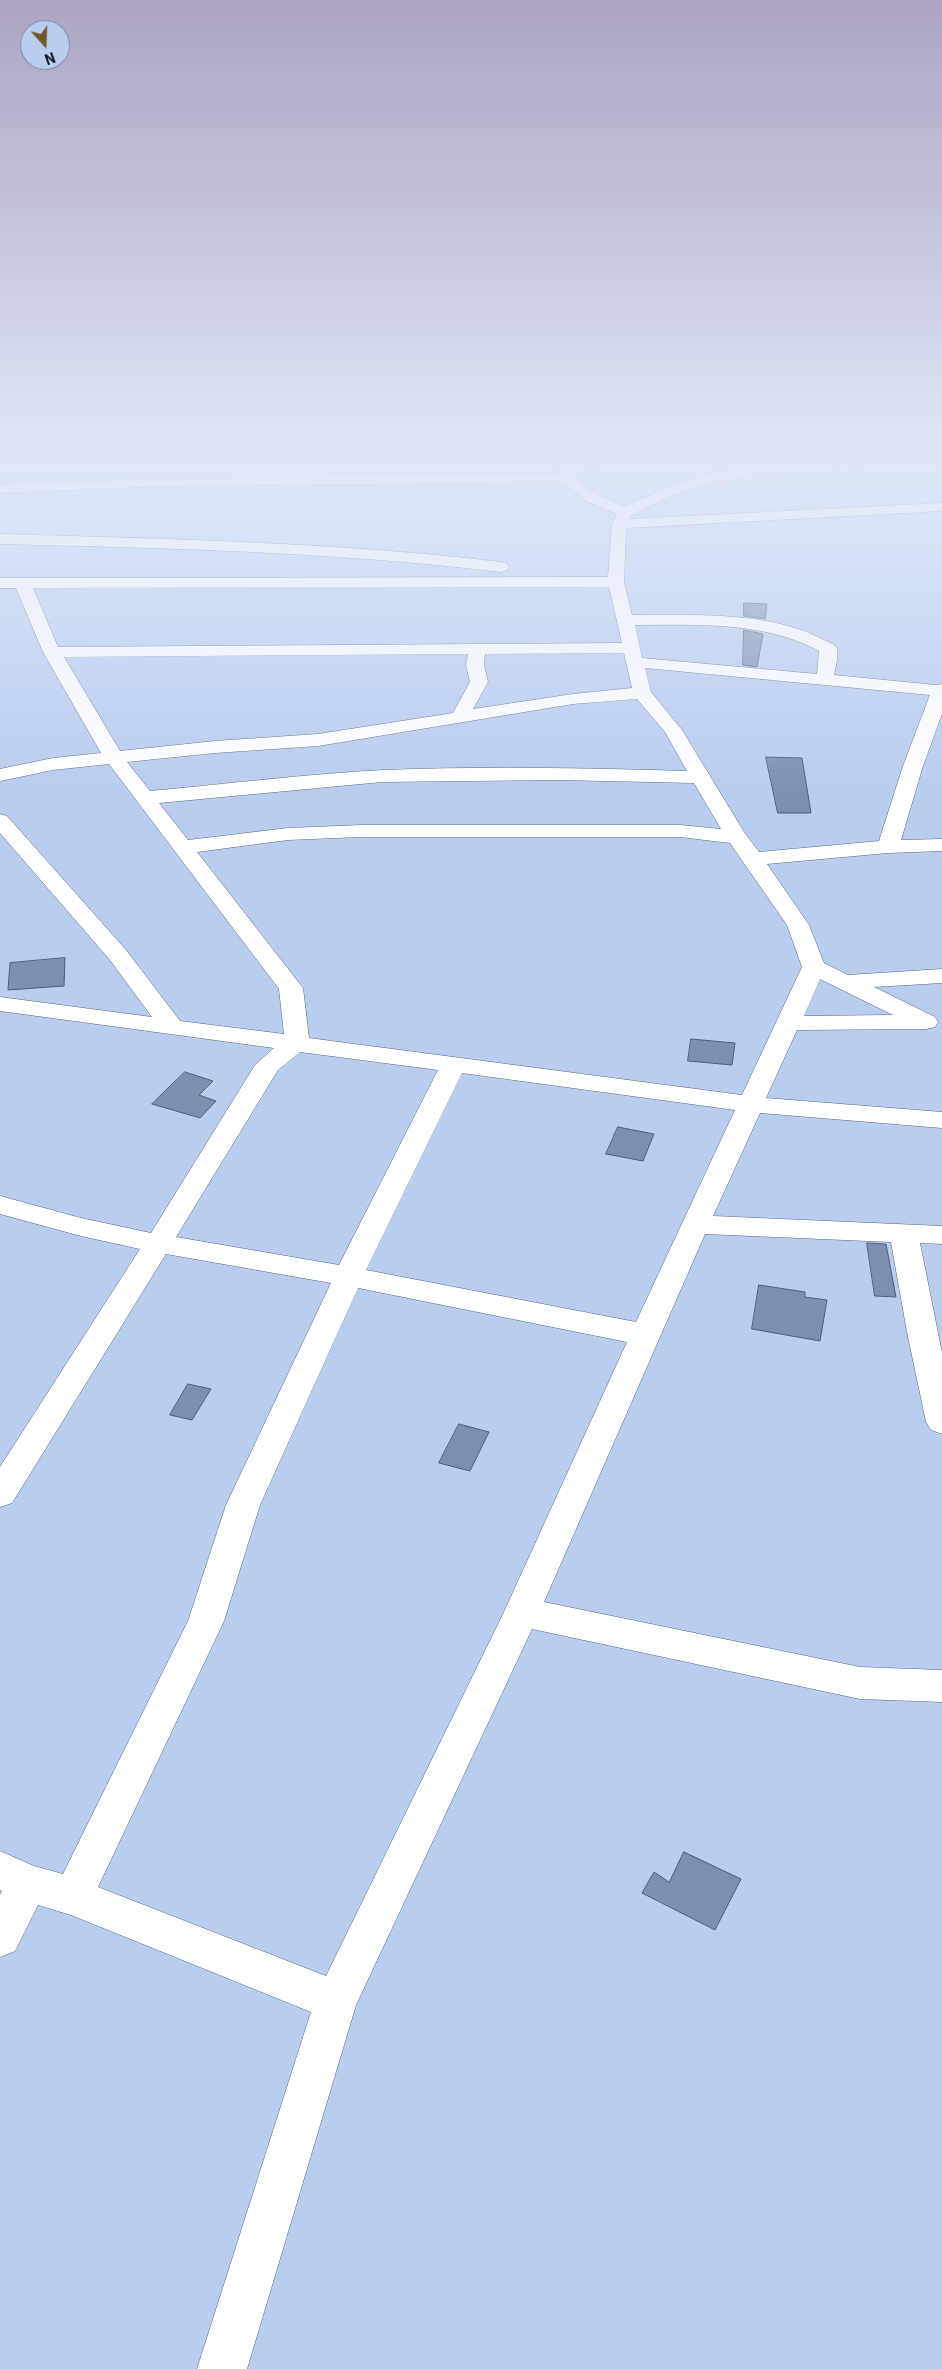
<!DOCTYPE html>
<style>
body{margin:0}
#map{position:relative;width:942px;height:2369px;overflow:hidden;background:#b9cdef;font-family:Roboto,sans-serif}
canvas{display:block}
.north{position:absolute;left:20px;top:20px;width:50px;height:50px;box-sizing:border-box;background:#b9cdef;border:1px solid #75849d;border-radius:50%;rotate:160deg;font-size:14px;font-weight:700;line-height:20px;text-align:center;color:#101723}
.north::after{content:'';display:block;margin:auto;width:18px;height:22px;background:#705828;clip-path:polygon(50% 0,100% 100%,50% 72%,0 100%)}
</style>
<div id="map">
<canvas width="942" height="2369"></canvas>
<div class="north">N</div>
</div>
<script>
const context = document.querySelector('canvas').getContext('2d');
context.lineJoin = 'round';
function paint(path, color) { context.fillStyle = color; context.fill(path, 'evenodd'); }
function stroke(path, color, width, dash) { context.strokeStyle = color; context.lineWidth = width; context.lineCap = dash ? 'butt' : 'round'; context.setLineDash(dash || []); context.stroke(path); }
const building = new Path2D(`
 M744,603l23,1 -2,15 -21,-3z
 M744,630l19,4 -6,33 -14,-2z
 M766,757l36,1 9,55h-33z
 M65,958l-1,28 -56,4 2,-27z
 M691,1039l44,4 -3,22 -44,-4z
 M185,1072l28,9 -14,14 17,6 -16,17 -48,-14z
 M618,1127l36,7 -11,27 -37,-7z
 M867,1243l19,1 10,53 -21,-1z
 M759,1285l46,7v5l22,3 -7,41 -68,-12z
 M188,1384l23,5 -19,31 -22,-5z
 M459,1424l30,8 -19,39 -31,-8z
 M684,1852l57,27 -26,51 -73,-37 12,-21 15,10z`);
paint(building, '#7c8faf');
stroke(building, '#4d5e7c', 1);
const street = new Path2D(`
 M576,464h21l-24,11 15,15 36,17c22,-10 44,-20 67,-28 54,-17 115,-15 171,-15l-7,4c-51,4 -104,4 -153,17 -24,7 -48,19 -71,30l-2,4 313,-16v8l-316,17 -2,54 8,33c60,0 138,-4 192,25 4,2 11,4 13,9 2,7 -2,19 -3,26l102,10 6,-1v30l-19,52 -22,74 41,-1v12l-54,2 -121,11 42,61 15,38 24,12 94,-6v14l-68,4 61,30 3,5 -3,5 -9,2 -129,1 -31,68 176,14v16l-182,-15 -47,103 229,10v18l-22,-1 22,110v81l-11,-4 -5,-8 -19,-90 -16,-90 -186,-8 -161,368 316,65 82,3v32l-82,-3 -328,-70 -176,376 -109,364h-50l114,-357 -240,-97 -33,-10 -23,46 -15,6v-62l2,-4 -2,-1v-39l34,15 29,8 125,-253 38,-116 105,-222 -165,-29 -154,249 -12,4v-40l140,-218 -59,-13 -81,-22v-18l81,22 70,15 104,-168 19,-17 -274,-37v-14l152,20 -42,-57 -110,-127v-19l7,2 119,134 54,71 104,13 -5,-45 -170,-225 -56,6 -53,11v-12l53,-11 48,-5 -58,-101 -27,-64h-16v-10l608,-1 4,-53 5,-10 -31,-13 -22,-19 -397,4 -167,7v-8l167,-7 392,-4 1,-4zM609,587l13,56 -564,4 -25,-59zM635,625c61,0 129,-4 184,26l-2,23 -175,-16zM624,653l8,35 -59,6 -100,15 15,-27 -4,-17 1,-11zM468,654l-2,11 4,17 -17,31 -135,21 -103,7 -95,10 -56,-94zM645,668l285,27 -27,71 -24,75 -120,11 -15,-20 -62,-102 -31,-38zM637,699l28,33 22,39c-101,-3 -202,-5 -303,-1 -78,4 -156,14 -234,21l-23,-29 88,-9 103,-7 255,-42zM559,780l135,3 27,46 -41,-4h-318l-74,3 -100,12 -29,-37 223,-21zM362,837h318l50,6 57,82 15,42 -60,128 -433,-57 -6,-50 -106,-136 91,-12zM820,979l73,36 -89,1zM300,1052l138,18 -99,195 -163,-28 102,-167zM462,1073l273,37 -99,212 -270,-52zM358,1288l269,54 -123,270 -178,364 -228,-89 126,-266 36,-116z
 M0,534c167,5 335,8 501,28l6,2 2,3 -2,3 -6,2c-166,-20 -334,-24 -501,-28z`);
stroke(street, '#566786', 1);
paint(street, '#fff');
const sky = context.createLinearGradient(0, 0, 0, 796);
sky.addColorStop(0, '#aca4c2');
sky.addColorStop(0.58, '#e0e8f8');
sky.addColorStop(1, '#e0e8f800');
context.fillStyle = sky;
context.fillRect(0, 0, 942, 796);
</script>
